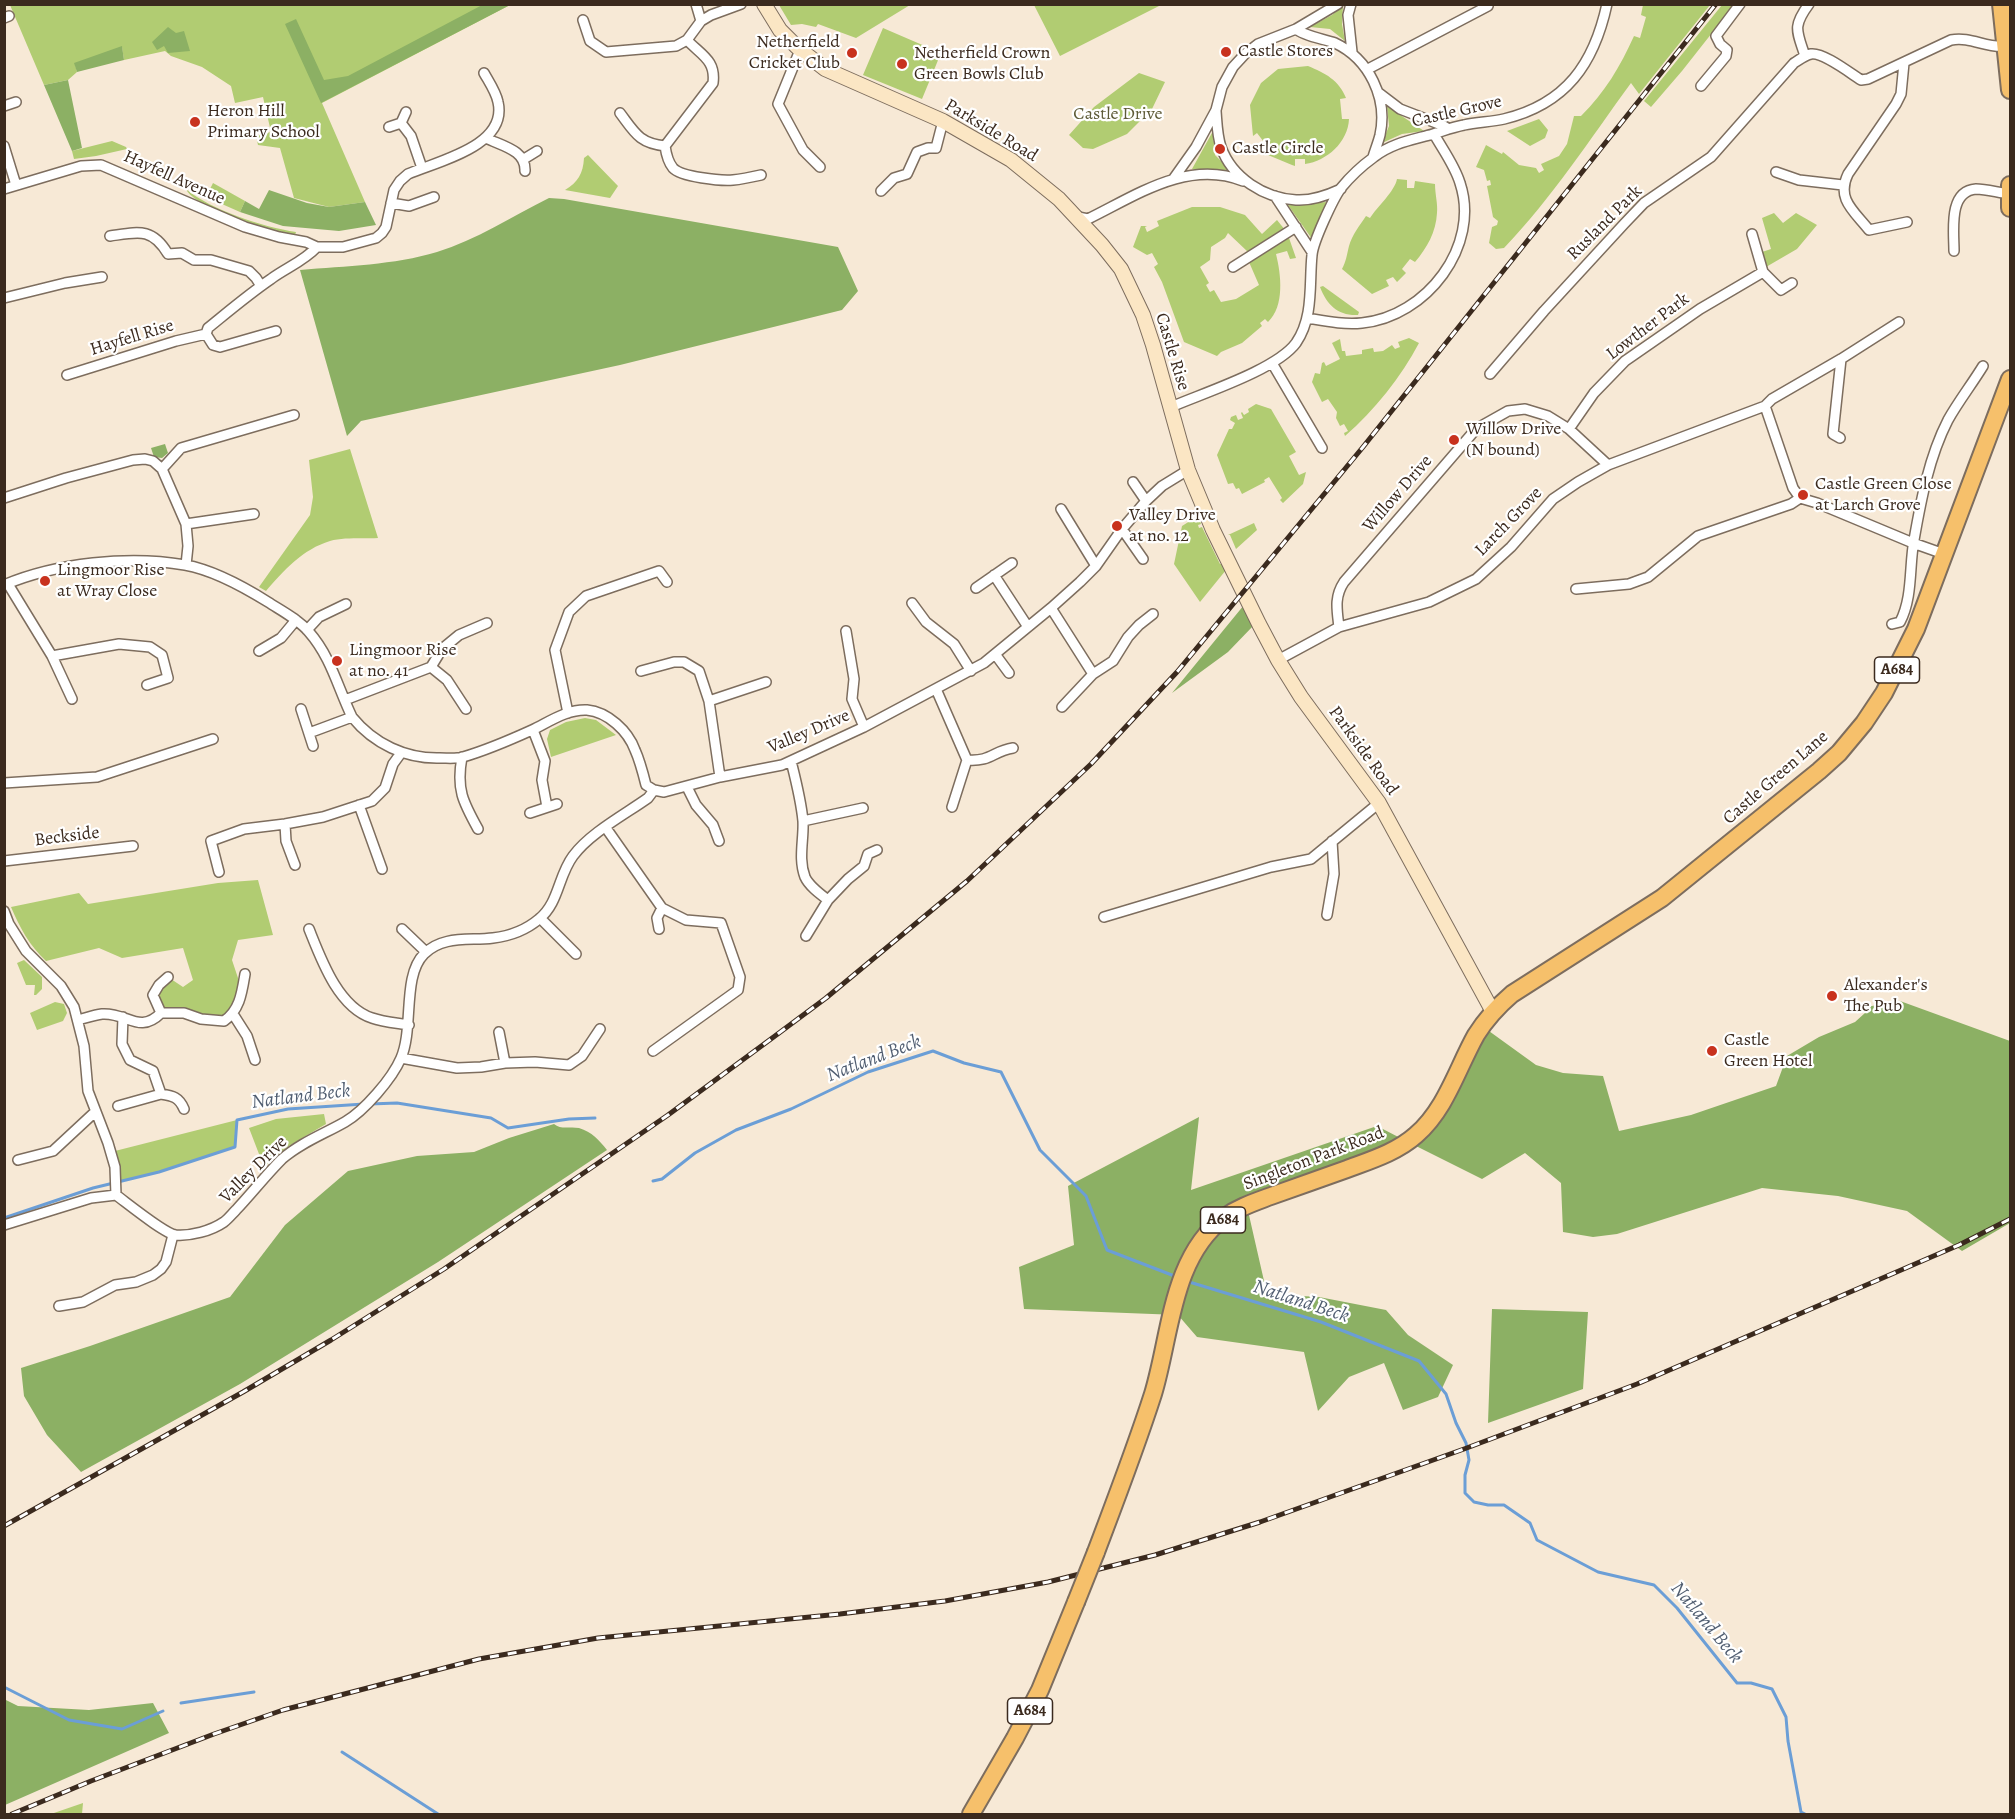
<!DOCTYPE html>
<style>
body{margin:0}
#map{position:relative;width:2015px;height:1819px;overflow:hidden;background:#f7e9d6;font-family:Alegreya,serif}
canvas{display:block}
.frame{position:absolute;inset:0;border:6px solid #3b2a1e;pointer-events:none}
</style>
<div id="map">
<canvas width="2015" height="1819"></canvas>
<div class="frame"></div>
</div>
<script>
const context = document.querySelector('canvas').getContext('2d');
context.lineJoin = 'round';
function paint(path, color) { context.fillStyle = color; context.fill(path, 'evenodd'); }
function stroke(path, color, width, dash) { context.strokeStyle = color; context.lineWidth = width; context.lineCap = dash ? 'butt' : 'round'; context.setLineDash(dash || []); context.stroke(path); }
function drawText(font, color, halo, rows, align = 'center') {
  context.font = font + ' Alegreya,serif'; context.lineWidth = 4.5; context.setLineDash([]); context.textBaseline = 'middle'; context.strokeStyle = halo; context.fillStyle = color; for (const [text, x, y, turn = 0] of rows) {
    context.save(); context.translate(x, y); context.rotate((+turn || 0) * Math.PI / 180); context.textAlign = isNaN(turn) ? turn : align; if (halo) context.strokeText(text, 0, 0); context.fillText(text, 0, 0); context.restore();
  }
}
paint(new Path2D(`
 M10,5h500l-188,98 43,99 -36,5 -35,-9 -14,-50 -22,-3 -2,-9 15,-4 -8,-35 -28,6 -4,-17 -29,-19 -31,-11 -6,-5 -41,9 -2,-13 -47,17 2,8 -9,8 -24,5z
 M779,5h131l-54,33 -38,-14 -2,3 -14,-3 -11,1z
 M1034,5h127l-101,51z
 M1643,5h67l-71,89 -8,-11c-41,56 -79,115 -127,165l-8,1 -7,-6 3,-16 5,-2 1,-4 -5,-4 -6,-31 4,-1 -1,-5 -3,1 -3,-11 -8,-3 10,-22 16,9 1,-2 16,13 17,3 3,5 5,-3 -3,-6 18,-8 8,-12 7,-28h7c24,-24 39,-49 53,-80l6,2 6,-21 -5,-2z
 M1722,5h12l-52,66 -31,36 -7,-6z
 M1343,6l-1,18 3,17 -15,-12 -20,-2 22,-12z
 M883,28l58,25 -19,46 -59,-24z
 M1308,66c17,7 31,14 38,32l-6,1 2,20h7c-1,23 -22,42 -44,45v-5h-10v7l-3,-1 -24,-10 -2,-2 4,-3 -13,-17 -4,3 -3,-31 11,-22 17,-14z
 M1139,73l26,9 -13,27 -25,25 -34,15 -10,-1 -14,-13 25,-28z
 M1387,106l37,25 -22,3 -20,9 7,-17z
 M1539,119l9,11 -3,8 -15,8 -23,-15z
 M1213,131l2,24 16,16 -39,-2z
 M112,141l14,6 1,2 -31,7 -22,3 -2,-8z
 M588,155l30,31 -8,12 -45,-8c13,-8 18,-16 19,-32z
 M1397,179l10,1v8h7l1,-7 20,3c0,10 3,20 2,29 -1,19 -10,35 -22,49l-5,-3 -8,10 4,4 -9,9 -4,-5 -7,3 3,6 -17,8 -30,-25c4,-7 5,-15 7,-23 3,-11 11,-21 17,-30l4,2c7,-11 25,-27 27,-39z
 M213,183l32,18 -5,11 -34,-15z
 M186,189c25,21 77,38 110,43l-1,3c-21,-4 -100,-26 -109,-46z
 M1326,202l-1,7 -13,30 -24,-34z
 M1192,207h28l25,8 17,19 15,-14 8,10 -37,22 -20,-19 -3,5 -14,9 -1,13 -10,7 9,16 -3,2 4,7 4,-2 7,12 15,-3 23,-14 -10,-23 40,-24 7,20 -6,1 -3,-8 -11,3c5,20 9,52 -8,68l-3,-3 -5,4 2,3 -20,17 -21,9 -4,4 -33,-14 -22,-60 -8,-15 4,-3 -6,-11 -5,2 -14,-8 8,-21h6l-2,1 2,5 12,-6 -2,-5z
 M1774,213l9,10 13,-10 21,12 -20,24 -31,18 -4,-15 9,-3 -9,-31z
 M1323,286l36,26 -1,3c-20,1 -31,-10 -38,-28z
 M1409,338l10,5c-18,34 -44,67 -74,93l-1,-3 4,-2 -4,-7 -4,2 -4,-8 1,-6 -9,-13 -6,3 -10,-20 3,-9 5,1 2,-11 2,-1 2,4 14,-7 -8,-16 8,-4 2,12h3l1,5 16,-2v-4l11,-2 1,4 9,-1 9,-6 3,4 5,-2 -2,-5z
 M1256,404l15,5 25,43 -7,4 10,19 7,-3 -3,12 -20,19 -3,-3 2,-2 -13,-21 -5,3 1,2 -23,12 -3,-6 -3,1 -3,-6 -5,1 -11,-29 12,-26h3l3,-6 -5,-3 1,-3 5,-2 2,5 5,-2 -2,-5 1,-1 2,3 5,-3 -1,-3z
 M350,449l28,89c-15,1 -34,-1 -48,3 -27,8 -47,30 -64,50l-7,-4 51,-72 3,-18 -4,-37z
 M1198,516l3,8 -3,1 1,3 3,-1 18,37h4l2,6 -26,32 -26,-38 8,-38z
 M1254,523l3,7 -21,19 -6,-14h-2z
 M585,718l11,2 20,15 -65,22 -4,-18 3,-9 16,-8z
 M258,880l15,55 -35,5 -6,20 7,21 -3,16 -12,24 -63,-8 -8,-18 15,-18 15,10 10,-7 -10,-32 -61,10 -23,-10 -53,13c-17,-16 -26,-33 -35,-54l68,-14 9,11 130,-21z
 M24,960l18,17v12l-6,6h-2l1,-10h-9l-9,-22z
 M55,1002l9,2 3,9 -4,8 -26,9 -7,-17z
 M324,1114l2,10 -39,23 -23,20 -15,-39 27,-9z
 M237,1120l-2,27 -76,25 -44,11 -4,-31z
 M83,1803l-1,11h-31z`), '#b1cc72');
paint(new Path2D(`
 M484,4l26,1 -189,98 -36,-79 11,-5 28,61 24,-4z
 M168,27l8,6 8,-2 6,20 -22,2 -4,-7 -7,4 -5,-8z
 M122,46l2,14 -47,12 -3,-9z
 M68,80l14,68 -10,3 -28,-66z
 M269,190l38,13 22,4 36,-5 11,23 -37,6 -56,-5 -43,-14 5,-11 14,8z
 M549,198l15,1 274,48 20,44 -16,19 -222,55 -259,56 -14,15 -47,-166c46,-4 94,-5 137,-18 39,-12 76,-36 112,-54z
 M165,444l3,9 -6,5 -8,-1 -3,-9z
 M1244,605l10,20 -26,27 -56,41z
 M1900,1001l110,40v182l-48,28 -55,-40 -69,-15 -76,-8 -145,46 -24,3 -30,-5 -2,-49 -36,-30 -43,26 -74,-37 -162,60 21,92 52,3 67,13 22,25 45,30 -15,32 -35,13 -19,-47 -35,14 -31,34 -14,-59 -107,-15 -19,-22 -154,-6 -5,-42 55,-22 -6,-59 131,-69 -8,73 186,-64 31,16 74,-116 54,39 27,8 40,3 16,55 72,-16 85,-29 11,-30 32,-19 36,-15 10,-9 1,-6z
 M554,1124c7,6 16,2 25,4 13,4 20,12 28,22l-169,112 -198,122 -159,88 -34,-37 -23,-39 -3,-28 69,-22 140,-49 55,-72 63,-54 69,-15 57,-4 35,-14z
 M1492,1309l96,3 -5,77 -95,34z
 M4,1699l14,7 71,4 64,-7 16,30 -164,72z`), '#8cb064');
stroke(new Path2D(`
 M370,1104l27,-1 94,15 17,10 61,-9 26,-1
 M653,1181l9,-2 33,-26 41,-23 55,-21 77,-37 65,-21 31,12 37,9 39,78 46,46 21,54 70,27
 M4,1218l89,-30 66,-16 76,-25 2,-27 51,-11 76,-5
 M1186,1281l135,41 98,39 27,33 10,29 10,20 3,17 -4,15v18l9,9 14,3h16l26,18 7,17 61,32 56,13 23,23 60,75h14l21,6 14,28 2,24 13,71 4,2
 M4,1687l65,33 53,9 41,-18
 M181,1703l73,-11
 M342,1752l96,62`), '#6b9ed6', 3);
const street = new Path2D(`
 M696,4l5,17
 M1351,4l-3,11 4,37
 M4,18l5,-2
 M583,20l7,21 16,11 70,-6 11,-6 14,-19 10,-6 30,-11
 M1296,29c8,7 28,10 39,14 34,16 53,55 45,92 -2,8 -5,15 -7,22
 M687,40c14,15 29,20 26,43l-48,63c1,7 3,16 8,22 8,9 48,13 60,12 10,-1 19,-3 28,-5
 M800,50l-22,54 25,46 17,17
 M1805,56c-8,-25 -13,-29 4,-52
 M1904,63l-3,31 -5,10 -48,70c-12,25 6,37 21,56l38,-8
 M1368,69l120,-63
 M1701,86l25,-30 1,-6 -7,-6 -4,-8 24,-32
 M1379,93l21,16 44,17 5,3
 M4,106l12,-4
 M1216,111c1,12 1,24 5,36 11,31 43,51 75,53 15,1 32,-5 45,-11
 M620,113c15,20 19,30 45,33
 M401,123l10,13 11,32
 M389,127l12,-4 5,-11
 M486,138c16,8 40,12 39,33
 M4,146l12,39
 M524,159l13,-8
 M1776,172l23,8 44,5
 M1174,178l22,-31 20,-37 6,-23 11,-20 12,-13 13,-10 38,-15 42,-25
 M4,189l77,-23 20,-1 144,62 34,10 27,5 11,5h26l33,-9 6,-5 4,-6 8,-37 6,-9 8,-7c30,-13 100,-28 90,-72 -2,-10 -9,-20 -14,-29
 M881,191l13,-13 13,-4 10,-22 11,-4h8l7,-27
 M1275,196l37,56
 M391,203l18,3 25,-9
 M1078,217l10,2c49,-24 100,-60 155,-38
 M1752,234l11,38 18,18 11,-7
 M110,236c28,-4 42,-9 58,18l14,-1 12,7h17l38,11 7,7 5,8
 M1954,251c0,-20 -6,-60 22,-62 11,0 23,4 34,5
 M1233,267l63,-40
 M4,298l61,-15 37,-6
 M1307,318c18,3 37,7 55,5 64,-6 119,-77 98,-140 -5,-17 -17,-33 -26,-49
 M206,334l7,11 7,2 56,-16
 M1272,363l50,85
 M1490,374l54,-63 80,-87 20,-21 67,-46 83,-94c5,-3 11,-8 17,-9 12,-2 39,19 50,26l7,-1 83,-39c20,-4 36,9 55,6
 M67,375l109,-34 30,-7 2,-6c21,-17 41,-34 63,-49 15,-11 33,-18 46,-32
 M1765,406l7,-7 69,-40 58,-37
 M1171,407c32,-14 105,-37 125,-64 18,-26 13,-59 16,-88 1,-13 21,-56 29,-67 9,-11 22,-23 33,-31 18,-14 38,-17 59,-23 10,-3 20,-7 31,-9 13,-3 27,-3 40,-6 62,-15 90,-55 103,-115
 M1569,429l25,-36 31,-32 75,-52 63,-37
 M1840,438l-7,-4 8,-75
 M162,469l19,-21 113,-33
 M1133,482l13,19
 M4,498l62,-20 67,-18 12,-1 8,2 9,8 24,55 2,22 -2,19
 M1800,498l17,5 96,40 31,11
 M1061,509l35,57
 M186,524l68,-10
 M1122,529l21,30
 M994,575l34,52
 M8,584l44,72 67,-12 31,3 12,8 6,23 -21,7
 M4,585c52,-22 125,-30 181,-20 29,5 59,22 83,37 14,9 30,17 41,30 22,25 29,56 43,85 22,27 54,42 88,41 8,0 16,1 23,-1 24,-7 47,-17 69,-27 17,-8 35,-21 55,-20 21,2 41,21 48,40 5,11 8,23 11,35l8,5
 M976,588l36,-25
 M1576,589l53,-5 19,-7 50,-41 93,-32 9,-6
 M912,603l14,19 28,22 17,27
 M1051,608l42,66
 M1892,624l8,-2c13,-25 9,-55 14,-82 7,-40 15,-83 34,-120 10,-18 24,-36 35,-54
 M1339,627c-2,-17 -5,-30 5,-45l132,-153 32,-18 17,-2 23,7 21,13 39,36
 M307,630l12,-13 27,-13
 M846,631l8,48 -2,20 12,28
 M259,651l22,-13 15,-18
 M995,654l14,19
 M52,656l20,43
 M1278,660l61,-33 90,-25 47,-23 35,-32 42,-48 25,-17 30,-17 157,-59 28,82 7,10
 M431,667l16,13 19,29
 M641,671l33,-9h10l15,9 10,30 11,76
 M936,689l31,71 -15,47
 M345,700l86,-33 11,-18 17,-14 28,-12
 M709,701l57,-19
 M1062,707l31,-33 20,-13 15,-24 11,-12 14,-11
 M301,709l12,37
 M568,713l-13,-63 14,-38 17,-16 73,-25 8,11
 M533,730l12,31 -3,19 5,27
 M309,733l43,-16
 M462,757c-6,32 1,45 16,72
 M967,760c24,2 26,-9 46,-12
 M791,761c5,20 10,39 12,60 1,18 -5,38 2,56 4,9 15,17 23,23
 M4,783l93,-6 116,-38
 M687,787l9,18 17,20 6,16
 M359,805l23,64
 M530,813l27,-9
 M803,821l60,-13
 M285,824l1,17 9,24
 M606,828l56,80 24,12 35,3 19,54 -2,13 -85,61
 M4,861l129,-15
 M219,872l-8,-31 33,-12 41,-5 38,-7 49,-16 13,-13 8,-24 8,-11
 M4,911l5,13 17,27 35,35 13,21 10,39 4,45 20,52 7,24 1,28
 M1327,915l7,-41 -2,-33
 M1104,917l167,-50 40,-8 68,-56
 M540,918l36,36
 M309,929c12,30 29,78 63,89 11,4 25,5 37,7
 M402,929l24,23
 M659,929l-2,-11 5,-10
 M806,936l22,-36 20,-21 16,-13 4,-12 9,-4
 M161,1013l-8,-18 6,-10 9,-8
 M233,1014l14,22 8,24
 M123,1017l-1,27 8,16 23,11 8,23c12,2 18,3 23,15
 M78,1020c8,-2 16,-5 24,-6 25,-2 37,21 59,-1h23l17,6 23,2c16,-11 18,-29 21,-47
 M499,1032l6,31
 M401,1058l56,10 24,-1 24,-4 30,-1 34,3 13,-9 18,-27
 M118,1106l43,-12
 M18,1160l35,-9 42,-39
 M4,1225l87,-27 25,-3c11,8 49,39 60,40 15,1 35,-4 48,-13 4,-3 8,-8 12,-12 16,-17 30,-35 46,-51 18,-16 42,-25 63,-37 19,-11 47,-43 56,-64 13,-30 1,-82 23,-104 19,-19 45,-13 69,-16 17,-2 33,-8 46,-19 20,-16 19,-43 34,-63 17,-23 51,-41 75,-58l6,-8 10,2 56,-15 62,-12 82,-38 120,-64 67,-55 29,-26 16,-16 26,-37 24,-28 16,-15 26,-16
 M59,1306l24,-4 32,-17 21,-3 17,-7 8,-6 5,-7 7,-27`);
const secondary = new Path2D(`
 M764,4l16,26 17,17 28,22 118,52 68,39 48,39 43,46 19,24 22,46 10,30 35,125 25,60 46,94 19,36 23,37 78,106 114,209`);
const highway = new Path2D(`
 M2001,4l9,86
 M2010,185v23
 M1096,1552c20,-53 40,-105 57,-158 18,-59 18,-137 72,-177 14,-10 30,-15 46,-21 25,-9 51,-18 76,-27 24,-9 50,-17 69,-34 30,-26 41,-66 60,-100 10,-16 22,-29 36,-41l150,-96 157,-127 20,-18 25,-30 20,-30 32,-64 94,-250
 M971,1814l44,-76 25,-48 36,-88`);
stroke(street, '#7d6d5e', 12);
stroke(secondary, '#7d6d5e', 16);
stroke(highway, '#7d6d5e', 20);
stroke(street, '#fff', 9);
stroke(secondary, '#fbe6c4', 14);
stroke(highway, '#f6c06b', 16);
const rail = new Path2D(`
 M4,1526l239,-134 88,-52 113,-71 224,-154 111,-82 47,-35 141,-117 124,-117 86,-92 186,-225 353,-443
 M12,1814l79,-33 123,-47 69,-24 196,-51 119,-21 242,-24 105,-13 103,-19 107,-27 105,-33 204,-73 173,-65 322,-139 51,-26`);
stroke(rail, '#3b2a1e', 5);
stroke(rail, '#fff', 3, [9]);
const highwayBridge = new Path2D(`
 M1076,1602l20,-50`);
stroke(highwayBridge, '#7d6d5e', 20, []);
stroke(highwayBridge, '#f6c06b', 16);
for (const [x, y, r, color] of [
 [1226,52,6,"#c8321e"],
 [852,53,6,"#c8321e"],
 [902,64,6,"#c8321e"],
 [195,122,6,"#c8321e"],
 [1220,149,6,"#c8321e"],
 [1454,440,6,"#c8321e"],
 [1803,495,6,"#c8321e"],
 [1117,526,6,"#c8321e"],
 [45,581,6,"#c8321e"],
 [337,661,6,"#c8321e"],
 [1832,996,6,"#c8321e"],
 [1712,1051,6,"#c8321e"]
]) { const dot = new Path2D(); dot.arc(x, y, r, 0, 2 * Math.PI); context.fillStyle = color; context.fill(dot); stroke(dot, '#fff', 2); }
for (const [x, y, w] of [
 [1897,670,45],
 [1223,1220,45],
 [1030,1711,45]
]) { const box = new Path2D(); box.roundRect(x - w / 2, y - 13, w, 26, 4.5); context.fillStyle = '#fff'; context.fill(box); stroke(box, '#3b2a1e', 1.5); }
drawText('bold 16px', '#3b2a1e', null, [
 ["A684",1897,670],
 ["A684",1223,1220],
 ["A684",1030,1711]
]);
drawText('18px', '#3b2a1e', '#fff', [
 ["Netherfield",840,43,"right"],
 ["Cricket Club",840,64,"right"],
 ["Castle Stores",1238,52],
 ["Netherfield Crown",914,54],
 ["Green Bowls Club",914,75],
 ["Heron Hill",207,112],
 ["Primary School",207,133],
 ["Castle Circle",1232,149],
 ["Willow Drive",1466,430],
 ["(N bound)",1466,451],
 ["Castle Green Close",1815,485],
 ["at Larch Grove",1815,506],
 ["Valley Drive",1129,516],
 ["at no. 12",1129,537],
 ["Lingmoor Rise",57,571],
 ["at Wray Close",57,592],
 ["Lingmoor Rise",349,651],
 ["at no. 41",349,672],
 ["Alexander's",1844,986],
 ["The Pub",1844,1007],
 ["Castle",1724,1041],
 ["Green Hotel",1724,1062]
], 'left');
drawText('18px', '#3b2a1e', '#fff', [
 ["Castle Grove",1457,112,-13],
 ["Parkside Road",991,131,31],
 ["Hayfell Avenue",174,178,24],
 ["Rusland Park",1605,223,-45],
 ["Lowther Park",1648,327,-37],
 ["Hayfell Rise",132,338,-17],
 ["Castle Rise",1172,352,73],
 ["Willow Drive",1398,494,-49],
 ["Larch Grove",1509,522,-46],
 ["Valley Drive",809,732,-23],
 ["Parkside Road",1363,751,54],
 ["Castle Green Lane",1776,778,-41],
 ["Beckside",67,837,-7],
 ["Singleton Park Road",1314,1159,-21],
 ["Valley Drive",254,1170,-45]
]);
drawText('18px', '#5e5b37', '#fff', [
 ["Castle Drive",1118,115]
]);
drawText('italic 20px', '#515e71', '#fff', [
 ["Natland Beck",874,1059,-21],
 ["Natland Beck",301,1097,-7],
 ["Natland Beck",1301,1302,18],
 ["Natland Beck",1706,1623,50]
]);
</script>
